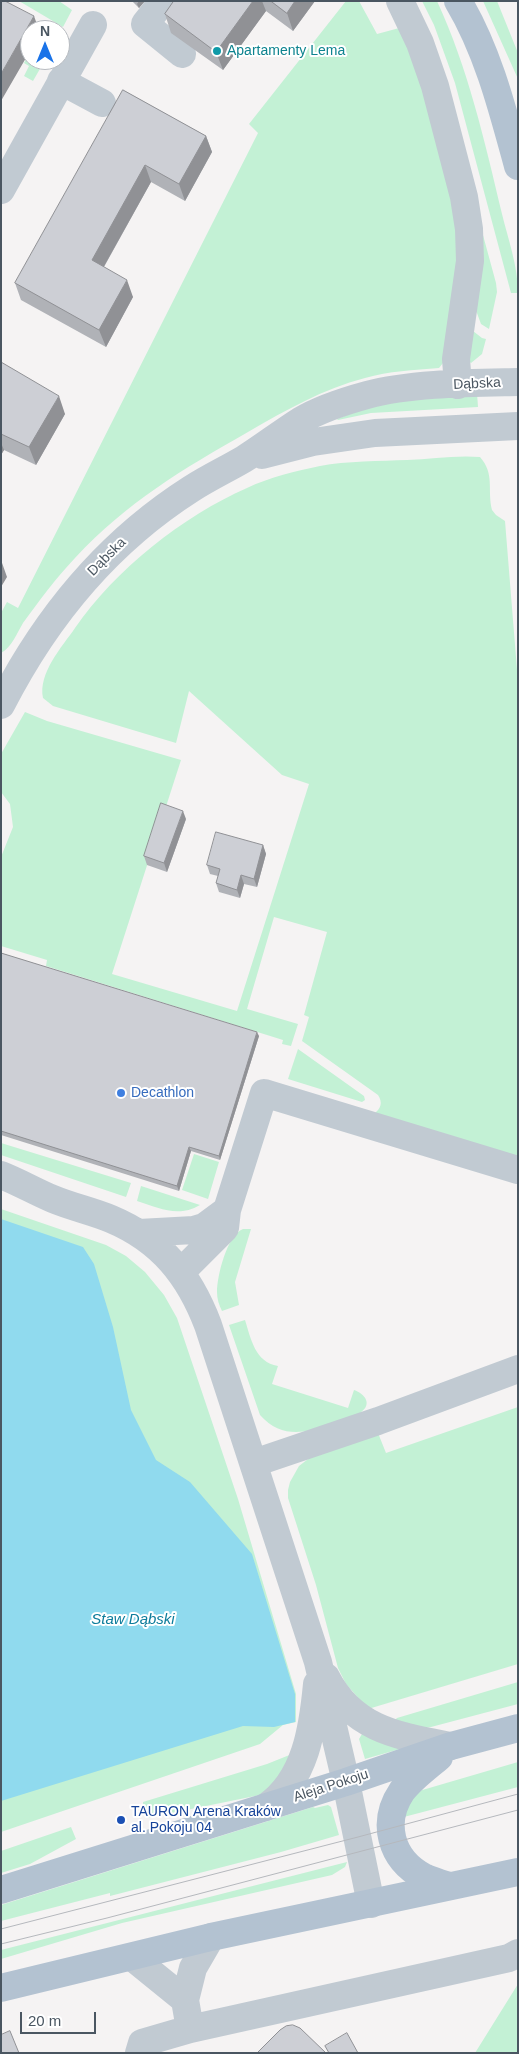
<!DOCTYPE html>
<meta charset="utf-8">
<style>
body{margin:0}
#map{position:relative;width:519px;height:2054px;overflow:hidden;background:#f5f3f3;font-family:Helvetica,sans-serif}
canvas{display:block}
.frame{position:absolute;inset:0;border:2px solid #4a5661;pointer-events:none}
.north{position:absolute;left:20px;top:20px;width:50px;height:50px;box-sizing:border-box;background:#fff;border:1px solid #b7bbc0;border-radius:50%;rotate:0deg;font-size:14px;font-weight:700;line-height:20px;text-align:center;color:#4a5661}
.north::after{content:'';display:block;margin:auto;width:18px;height:22px;background:#1a73e8;clip-path:polygon(50% 0,100% 100%,50% 72%,0 100%)}
.scale{position:absolute;left:20px;top:2012px;width:76px;height:22px;box-sizing:border-box;border:2px solid #4a5661;border-top:0;padding-left:6px;font-size:15px;line-height:18px;white-space:nowrap;color:#4a5661;-webkit-text-stroke:4px #fff;paint-order:stroke}
</style>
<div id="map">
<canvas width="519" height="2054"></canvas>
<div class="frame"></div>
<div class="north">N</div>
<div class="scale">20 m</div>
</div>
<script>
const context = document.querySelector('canvas').getContext('2d');
context.lineJoin = 'round';
function paint(path, color) { context.fillStyle = color; context.fill(path, 'evenodd'); }
function stroke(path, color, width, dash) { context.strokeStyle = color; context.lineWidth = width; context.lineCap = dash ? 'butt' : 'round'; context.setLineDash(dash || []); context.stroke(path); }
function drawText(font, color, halo, rows, align = 'center') {
  context.font = font + ' Helvetica,sans-serif'; context.lineWidth = 4; context.setLineDash([]); context.textBaseline = 'middle'; context.strokeStyle = halo; context.fillStyle = color; for (const [text, x, y, turn = 0] of rows) {
    context.save(); context.translate(x, y); context.rotate((+turn || 0) * Math.PI / 180); context.textAlign = isNaN(turn) ? turn : align; if (halo) context.strokeText(text, 0, 0); context.fillText(text, 0, 0); context.restore();
  }
}
paint(new Path2D(`
 M19,1h40l13,9 -9,17z
 M346,1h13l18,33 26,-7 14,37 40,144v89l-10,61 -8,10c-25,2 -50,3 -74,10 -42,11 -79,32 -117,54 -65,37 -121,70 -173,126 -19,20 -36,43 -52,65 -6,10 -11,24 -22,30v-40l6,-11 11,6 240,-475 -9,-9z
 M422,1h15c31,67 48,141 65,213 6,25 16,52 16,79h-7l-56,-210 -21,-58z
 M483,1h14l21,52v26z
 M30,52v8h15l-12,21 -9,-5 5,-10 -5,-3z
 M474,202l22,81 1,9 -8,37 -8,-5 -7,-19z
 M473,331l9,7 4,1 -4,15 -11,9 -3,-3z
 M477,393l1,14 -107,6 -33,7 -1,-1 36,-15z
 M480,457c15,17 7,32 12,53l4,5 9,6 13,161v476l-144,-44c7,-6 9,-11 4,-19l-76,-54 7,-24 -5,-2 23,-83 -53,-15 -27,92 51,15 -7,22 -9,-2 1,-4 -237,-74 1,-6 -46,-14v-89l12,-30 -3,-23 -9,-12v-38l24,-42 22,9 134,39 -69,214 125,37 72,-227 -27,-9 -93,-84 -13,52 -123,-37 -10,-8c-5,-25 19,-51 32,-70 40,-58 108,-112 172,-140 23,-11 49,-17 73,-22 26,-5 61,-5 87,-6 24,-1 49,-5 73,-3z
 M298,1049l66,47 1,4 -3,2 -74,-23z
 M1,1143l130,40 -5,14 -125,-42z
 M194,1154l25,8 -11,37 -26,-9z
 M141,1186l59,19c-22,13 -41,3 -63,-4z
 M1,1209l105,36 20,11 19,16 19,23 13,23 61,181 58,195v28l-13,3 -23,19 -259,88z
 M243,1229h8l-16,53 4,23 -17,6c-3,-6 -5,-12 -5,-19 0,-16 10,-57 26,-63z
 M245,1320c6,19 10,42 33,46l-6,18 76,24 6,-18c11,4 19,14 6,23 -34,12 -71,35 -100,2l-31,-90z
 M518,1407v257l-150,45 -22,-25 -8,-16 -22,-83 -28,-87v-8l2,-8 9,-16 13,-10 66,-23 8,20z
 M518,1682v22l-87,23 -6,1 -33,-5 5,-5z
 M362,1734h3l35,15 -35,10 -6,-20z
 M297,1752l-9,20 -28,23 -113,23 -4,-11v-5l124,-38z
 M518,1762v25l-118,31 1,-5 18,-22z
 M328,1805l3,2 8,28 -58,17 -171,44v-3l-109,28v-16l312,-98 2,1z
 M71,1827l5,12 -46,25 -29,9v-22z
 M347,1862l-2,5 -13,8 -210,48 -121,36v-9z
 M518,1984v69h-43z`), '#c3f1d5');
paint(new Path2D(`
 M1,1219l82,28 11,17 19,63 18,83 25,50 34,22 62,72 43,140v28l-21,5 -31,-1 -242,75z`), '#90daee');
stroke(new Path2D(`
 M163,1l-18,23 37,30
 M400,1l20,42 15,43 29,111 5,32 1,32 -14,98 2,26
 M61,81l41,22
 M1,190l92,-165
 M262,455l51,-13 62,-9 143,-7
 M1,705c45,-88 107,-163 190,-216 17,-11 36,-20 53,-30 19,-12 37,-26 56,-38 20,-12 45,-20 67,-26 44,-12 105,-12 151,-13
 M1,1175c18,7 35,17 52,24 19,8 39,12 58,20 50,21 78,56 97,106l110,337 28,120 25,122
 M139,1233l55,-3 10,-3 23,-17
 M181,1272l44,-44 2,-18 37,-117 254,77
 M254,1463l124,-42 140,-52
 M326,1677c27,53 73,59 125,69
 M266,1807c40,-27 47,-80 51,-123
 M211,1937l-18,31 -8,32 5,29 319,-71 9,-5
 M132,1957l53,43
 M139,2053l3,-10 48,-14`), '#c1cad2', 28);
stroke(new Path2D(`
 M458,1c30,50 45,110 60,165
 M439,1757c-13,11 -27,21 -37,34 -21,31 -12,68 22,86 7,4 17,6 25,9
 M1,1890l345,-108 105,-36 67,-18
 M1,1988l210,-51 307,-65`), '#b3c2d1', 28);
stroke(new Path2D(`
 M1,1929l357,-92 160,-43
 M1,1944l106,-26 411,-108`), '#b5b8bd', 1);
paint(new Path2D(`
 M132,1h13l-6,7z
 M174,1h141l-22,30 -27,-20 -43,59 -52,-37 -6,-19z
 M123,90l83,46 6,16 -27,49 -34,-19 -47,85 29,30 -27,50 -85,-47 -6,-17z
 M1,362l64,52 -29,51 -32,-15 -3,5z
 M186,819l-19,53 -20,-7 -3,-9z
 M263,845l3,9 -9,33 -13,-3 -4,14 -21,-6 -3,-9 2,-7 -8,-2 -3,-9z
 M1,953l258,83 -39,124 -29,-9 -12,40 -178,-56z`), '#b0b2b7');
paint(new Path2D(`
 M139,1h6l-6,7 -2,-4z
 M253,1h9l4,10 -43,59 -7,-18z
 M295,1h20l-22,30 -6,-18z
 M34,16l5,14h-9v21l-29,50v-27z
 M206,136l6,16 -27,49 -6,-17z
 M145,165l6,17 -53,95 -6,-17z
 M127,280l6,17 -27,50 -7,-17z
 M59,396l6,18 -29,51 -7,-18z
 M1,443l3,7 -3,5z
 M1,560l6,17 -6,10z
 M183,811l3,8 -19,53 -3,-9z
 M263,845l3,9 -9,33 -3,-8z
 M241,875l3,9 -4,14 -3,-8z
 M257,1032l2,4 -39,124 -1,-4z
 M189,1147l2,4 -12,40 -2,-5z`), '#909195');
const building = new Path2D(`
 M1,1h4l29,15 -33,58z
 M174,1h79l-37,51 -51,-38z
 M271,1h24l-8,12z
 M123,90l83,46 -27,48 -34,-19 -53,95 35,20 -28,50 -84,-47z
 M1,362l58,34 -30,51 -28,-13z
 M161,803l22,8 -19,52 -20,-7z
 M216,832l47,13 -9,34 -13,-4 -4,15 -21,-7 4,-14 -13,-4z
 M1,953l256,79 -38,124 -30,-9 -12,39 -176,-55z
 M293,2025l7,3 26,25h-69l23,-23 6,-4z
 M10,2031l9,22h-18v-18z
 M347,2033l11,20h-29l-4,-7z`);
paint(building, '#cdcfd5');
stroke(building, '#909195', 1);
for (const [x, y, r, color] of [
 [217,51,5,"#0f9aa8"],
 [121,1093,5,"#3f7fe0"],
 [121,1820,5,"#1a4fb4"]
]) { const dot = new Path2D(); dot.arc(x, y, r, 0, 2 * Math.PI); context.fillStyle = color; context.fill(dot); stroke(dot, '#fff', 2); }
drawText('14px', '#0d838f', '#fff', [
 ["Apartamenty Lema",227,51]
], 'left');
drawText('14px', '#4a5661', '#fff', [
 ["Dąbska",477,384,-3],
 ["Dąbska",107,557,-45],
 ["Aleja Pokoju",331,1786,-18]
]);
drawText('14px', '#366cbe', '#fff', [
 ["Decathlon",131,1093]
], 'left');
drawText('14px', '#164399', '#fff', [
 ["TAURON Arena Kraków",131,1812],
 ["al. Pokoju 04",131,1828]
], 'left');
drawText('italic 15px', '#0c7c9b', '#fff', [
 ["Staw Dąbski",133,1620]
]);
</script>
